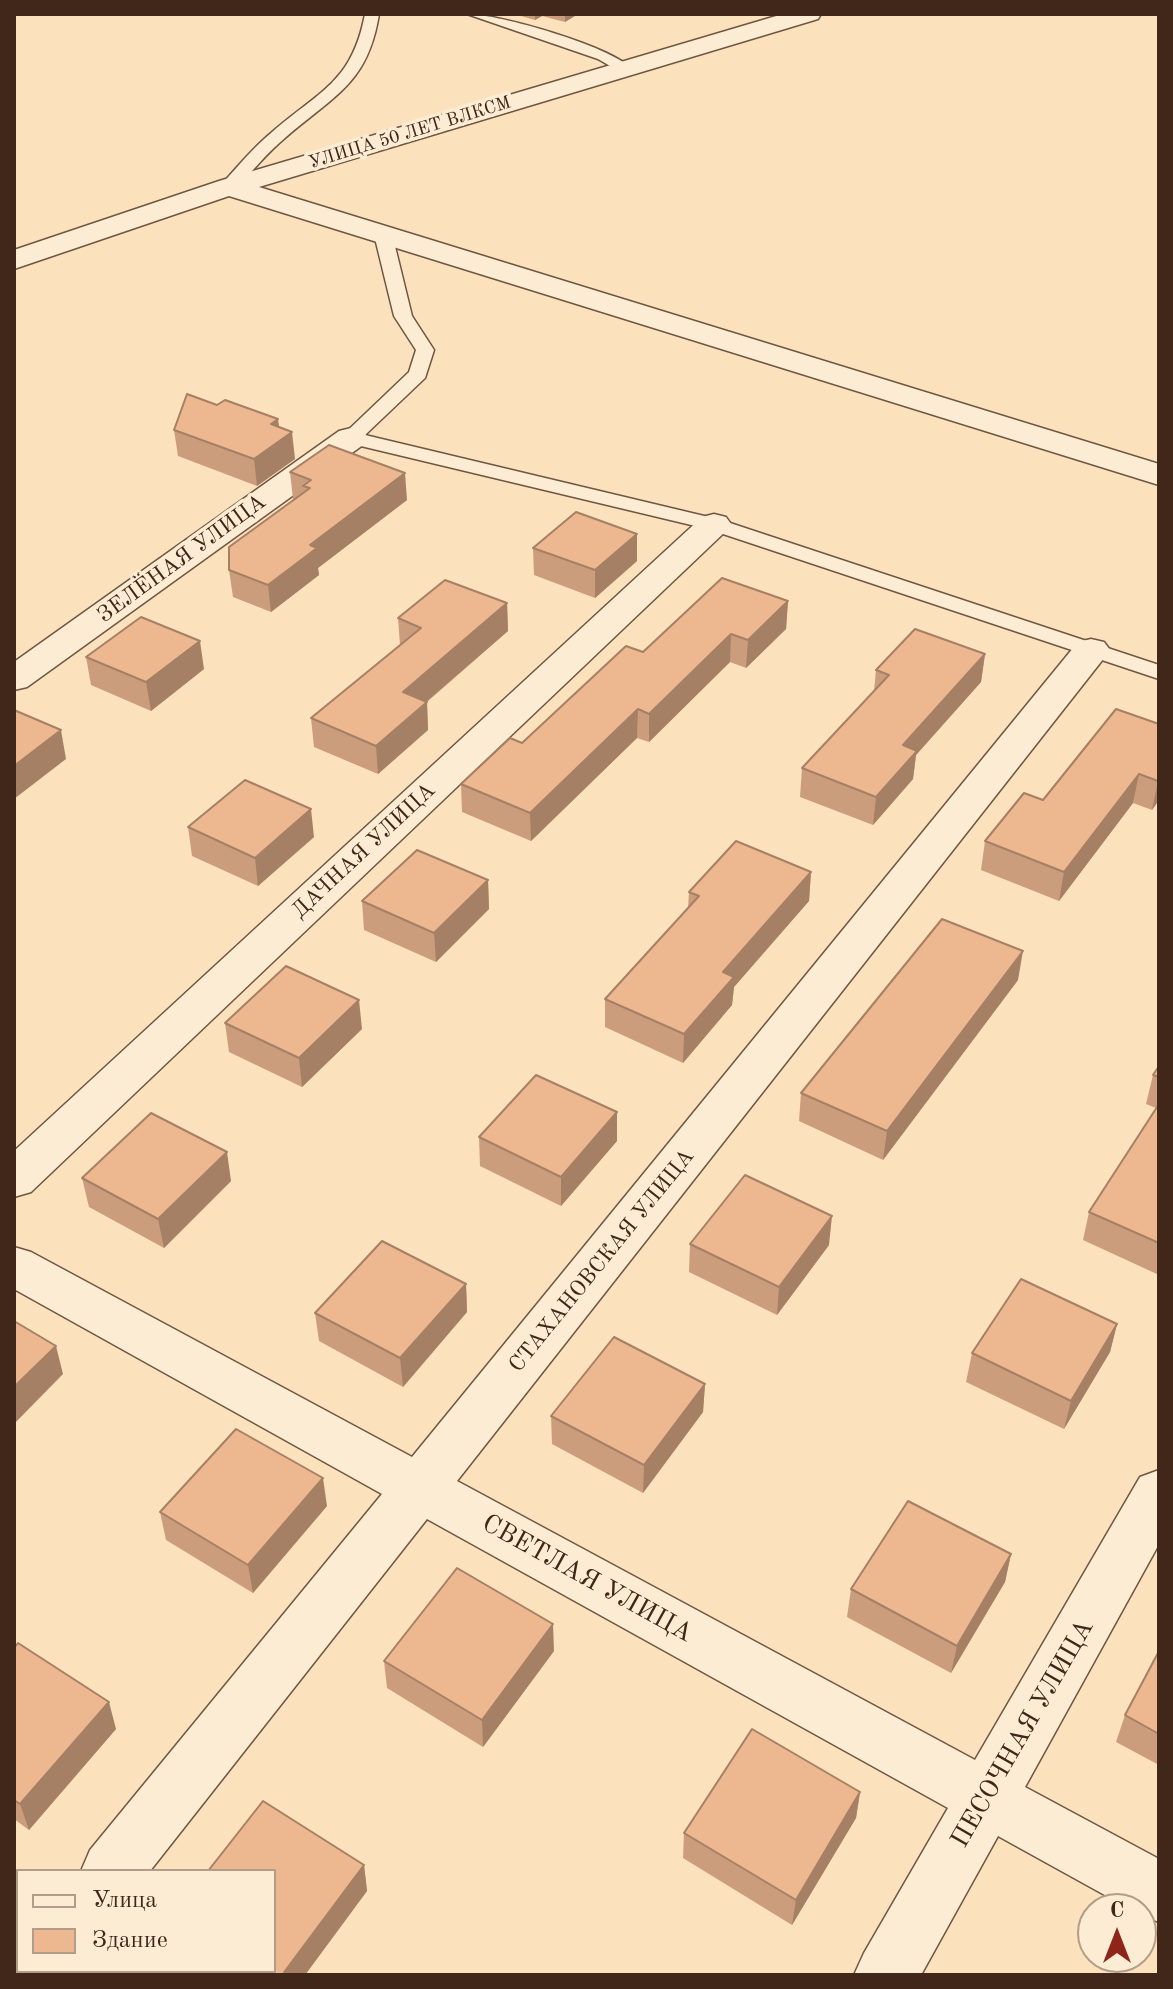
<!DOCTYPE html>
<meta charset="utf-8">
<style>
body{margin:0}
#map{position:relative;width:1173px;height:1989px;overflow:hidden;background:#fbe1bc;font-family:"Old Standard TT",serif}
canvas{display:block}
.frame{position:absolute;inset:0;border:16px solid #40271a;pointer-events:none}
.legend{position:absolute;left:16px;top:1869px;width:260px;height:104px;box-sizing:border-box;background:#fcecd3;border:2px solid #b19d89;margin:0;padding:10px 14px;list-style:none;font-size:24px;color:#40271a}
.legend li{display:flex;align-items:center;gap:16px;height:40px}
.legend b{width:40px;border:2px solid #b19d89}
.north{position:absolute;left:1077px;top:1893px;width:80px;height:80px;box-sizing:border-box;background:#fcecd3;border:2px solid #b19d89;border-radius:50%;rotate:0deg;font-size:22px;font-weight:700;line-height:32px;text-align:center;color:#40271a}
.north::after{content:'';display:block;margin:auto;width:28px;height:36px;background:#8f2418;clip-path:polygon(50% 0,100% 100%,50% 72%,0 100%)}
</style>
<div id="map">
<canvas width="1173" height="1989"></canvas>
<div class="frame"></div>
<ul class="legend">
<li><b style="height:10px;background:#fcecd3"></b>Улица</li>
<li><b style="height:22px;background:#edb790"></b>Здание</li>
</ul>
<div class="north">С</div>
</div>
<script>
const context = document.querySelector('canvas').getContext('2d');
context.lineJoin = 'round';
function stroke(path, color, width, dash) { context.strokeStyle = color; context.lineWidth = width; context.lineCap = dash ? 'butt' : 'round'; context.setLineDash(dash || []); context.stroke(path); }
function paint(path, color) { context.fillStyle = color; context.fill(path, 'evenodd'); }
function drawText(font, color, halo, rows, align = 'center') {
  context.font = font + ' "Old Standard TT",serif'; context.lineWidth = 7; context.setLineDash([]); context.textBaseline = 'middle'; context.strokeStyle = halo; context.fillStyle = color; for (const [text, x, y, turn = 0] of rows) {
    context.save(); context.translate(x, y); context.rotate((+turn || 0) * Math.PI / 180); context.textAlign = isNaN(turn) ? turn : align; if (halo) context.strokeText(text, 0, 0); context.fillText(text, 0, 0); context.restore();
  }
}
const service = new Path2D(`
 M365,14h14c-11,69 -44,81 -93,123 -19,16 -35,35 -51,54h-12l-2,-4 2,-4c15,-17 30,-35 48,-50 48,-42 81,-50 94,-119z
 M467,14c32,0 143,32 165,55l-8,5 -26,-15z
 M383,229l9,5 20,82 22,34 -9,28 -60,57 356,85 438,145v14l-451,-150 -364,-87 -3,-4 3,-4 65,-62 7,-22 -22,-34 -20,-82z`);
const minor = new Path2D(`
 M783,14h38l-3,5 -559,168 900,277v21l-930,-289 -215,73v-19l205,-69z
 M351,428l12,3 5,7 -5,7 -336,242 -13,3v-28l325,-231z
 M714,514l12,3 5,7 -5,7 -695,661 -17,5v-46l688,-634z
 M1091,639l13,3 6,8 -6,8 -647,823 518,279 165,-283 19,-7v74l-134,243 134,72v63l-18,-7v-6h-11l-132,-73 -77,139h-67l10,-22 84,-145 -521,-289 -277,352h-69l9,-21 292,-356 -368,-205v-42l17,5 381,205 666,-815z
 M18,1945v26h46l-2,4h-48v-28z`);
stroke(service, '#6f5642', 3);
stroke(minor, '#6f5642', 3);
paint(service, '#fcecd3');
paint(minor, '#fcecd3');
paint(new Path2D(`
 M514,14h64l-13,8 -23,-6 -7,4z
 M279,427l16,32 -38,27 -79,-30 -4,-26z
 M290,472l117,28 -89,68 1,7 -48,37 -38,-15 -4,-27 65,-70 -1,-1z
 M533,548l104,13 -42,37 -61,-23z
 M788,601l-2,28 -40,39 -16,-6 -81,80 -12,-4 -106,103 -69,-29 -1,-28 61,-41 121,-91z
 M507,603l1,28 -81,71 1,28 -50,44 -64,-27 -3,-29 89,-73 -2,-27z
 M985,654l-4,28 -65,73 -3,24 -40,46 -73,-28 2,-29 72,-77 2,-21z
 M86,657l118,12 -53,42 -60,-26z
 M1159,724v76l-7,10 -19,-7 -74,98 -78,-31 4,-29 58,-41z
 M188,827l126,10 -56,49 -66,-30z
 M811,872l-2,29 -75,86 -2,18 -49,58 -78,-36v-28l83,-91 1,-16z
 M488,880l1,29 -53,53 -72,-32 -2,-29z
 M1018,980l-135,180 -84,-39 2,-28z
 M225,1023l137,6 -60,58 -73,-35z
 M1159,1066v209l-76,-35 6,-28 67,-104 -10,-4 7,-29z
 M617,1112v29l-56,65 -81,-40 -1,-29z
 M82,1178l149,3 -67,67 -75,-41z
 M690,1244l139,1 -52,70 -88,-43z
 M466,1284l1,28 -64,75 -84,-46 -4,-28z
 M1117,1324l-7,28 -46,77 -98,-47 6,-29z
 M705,1384l-2,28 -60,81 -91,-49 -1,-28z
 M327,1506l-74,87 -87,-53 -6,-28z
 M1011,1554l-6,28 -54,91 -104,-56 4,-28z
 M14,1648l102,81 -87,101 -15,-11z
 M554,1651l-71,96 -96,-59 -3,-27z
 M1159,1651v114l-43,-23 9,-27z
 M860,1792l-4,26 -64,107 -109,-67 1,-25z
 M364,1865l3,26 -62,84h-62l-6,-4h37z`), '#cc9d7c');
paint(new Path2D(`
 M535,14h7v2l-7,4z
 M565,14h13l-13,8z
 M278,419l3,21 11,-8 3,27 -38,27 -3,-27 17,-35z
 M405,473l2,27 -89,68 1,7 -48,37 -3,-27 42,-40z
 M637,534v27l-42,37v-28z
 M788,601l-2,28 -40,39 2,-28z
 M507,603l1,28 -103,89 -2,-28z
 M731,634l-1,28 -81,80v-28z
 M200,641l4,28 -53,42 -5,-29z
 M985,654l-4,28 -65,73 -3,24 -40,46 3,-28 27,-52z
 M427,702l1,28 -50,44 -2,-28z
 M638,709l-1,29 -106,103 -1,-28z
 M61,730l5,29 -52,40v-33z
 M1139,774l-6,29 -74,98 5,-29z
 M1159,780v20l-7,10 6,-29z
 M311,809l3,28 -56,49 -3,-28z
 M811,872l-2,29 -75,86 -2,18 -49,58 1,-29 39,-62z
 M488,880l1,29 -53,53 -2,-29z
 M1023,951l-5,29 -135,180 4,-29z
 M359,1000l3,29 -60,58 -3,-29z
 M617,1112v29l-56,65v-29z
 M227,1152l4,29 -67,67 -6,-29z
 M832,1216l-3,29 -52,70 2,-28z
 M466,1284l1,28 -64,75 -3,-29z
 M1117,1324l-7,28 -46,77 7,-28z
 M56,1346l7,28 -49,50v-37z
 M705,1384l-2,28 -60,81 1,-28z
 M323,1478l4,28 -74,87 -5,-28z
 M1011,1554l-6,28 -54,91 6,-27z
 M553,1624l1,27 -71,96 -1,-27z
 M109,1702l7,27 -87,101 -9,-26z
 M860,1792l-4,26 -64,107 4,-25z
 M364,1865l3,26 -62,84h-23z`), '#a68065');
const building = new Path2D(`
 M187,394l30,11 8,-5 53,19 -7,5 21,8 -38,27 -80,-29z
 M329,445l76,28 -95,72 7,3 -49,37 -39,-15v-23l81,-59 -7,-2 8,-6 -21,-8z
 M576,512l61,22 -42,36 -62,-22z
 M722,578l66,23 -40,39 -17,-6 -82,80 -11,-5 -108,104 -69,-29 49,-46 12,5 104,-97 17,6z
 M445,580l62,23 -104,89 24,10 -51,44 -65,-28 110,-90 -23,-10z
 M141,617l59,24 -54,41 -60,-25z
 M915,629l70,25 -82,91 14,6 -41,46 -74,-29 87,-93 -13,-5z
 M1116,709l43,15 -1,57 -19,-7 -75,98 -79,-31 39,-48 19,7z
 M14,710l47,20 -47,36z
 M245,780l66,29 -56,49 -67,-31z
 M736,841l75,31 -88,100 11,5 -50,57 -79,-35 94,-103 -10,-4z
 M417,850l71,30 -54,53 -72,-32z
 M942,919l81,32 -136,180 -86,-38z
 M286,966l73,34 -60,58 -74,-35z
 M1159,1066v11l-6,-2z
 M536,1075l81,37 -56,65 -82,-40z
 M1159,1104v139l-70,-31z
 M151,1113l76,39 -69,67 -76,-41z
 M745,1175l87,41 -53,71 -89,-43z
 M382,1241l84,43 -66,74 -85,-45z
 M1021,1279l96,45 -46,77 -99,-48z
 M14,1321l42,25 -42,41z
 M614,1337l91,47 -61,81 -93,-49z
 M236,1429l87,49 -75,87 -88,-53z
 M908,1501l103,53 -54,92 -106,-57z
 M457,1568l96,56 -71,96 -98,-59z
 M18,1643l91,59 -89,102 -6,-4v-152z
 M1159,1651v83l-34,-19z
 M752,1729l108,63 -64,108 -112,-67z
 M263,1801l101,64 -82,110h-9l-6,-4h7v-100h-66z`);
paint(building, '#edb790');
stroke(building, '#a68065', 2);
drawText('18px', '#40271a', '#fcecd3', [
 ["УЛИЦА 50 ЛЕТ ВЛКСМ",410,133,-17]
]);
drawText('22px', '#40271a', '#fcecd3', [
 ["ЗЕЛЁНАЯ УЛИЦА",182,559,-36],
 ["ДАЧНАЯ УЛИЦА",364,851,-43],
 ["СТАХАНОВСКАЯ УЛИЦА",602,1261,-51]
]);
drawText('26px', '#40271a', '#fcecd3', [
 ["СВЕТЛАЯ УЛИЦА",587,1579,29],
 ["ПЕСОЧНАЯ УЛИЦА",1023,1734,-60]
]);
</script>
